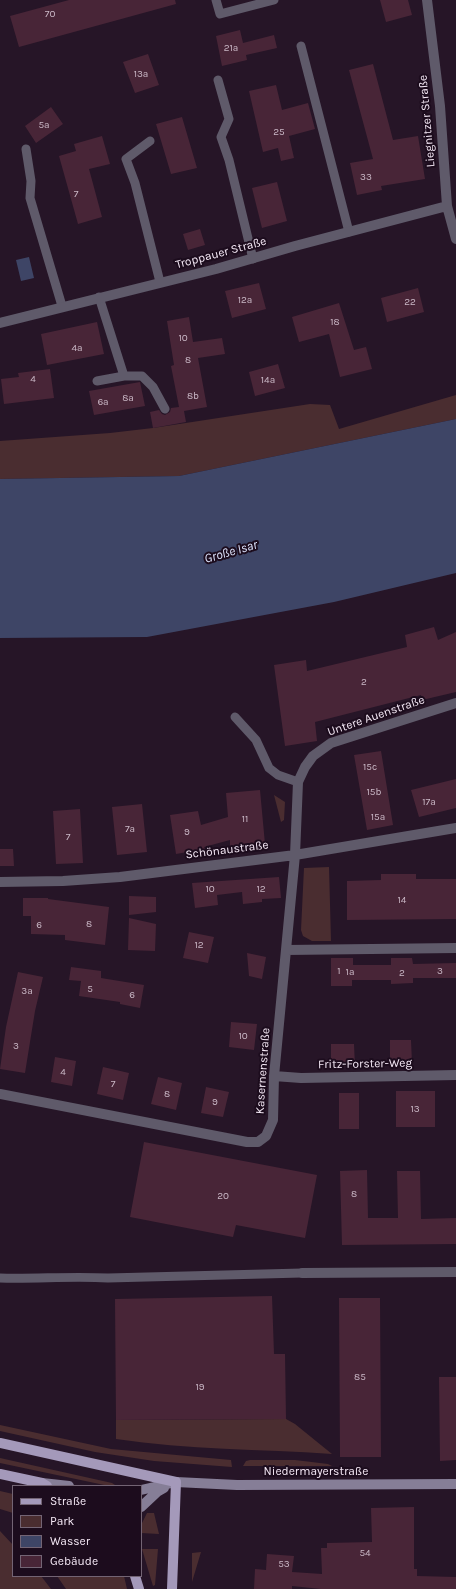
<!DOCTYPE html>
<meta charset="utf-8">
<style>
body{margin:0}
#map{position:relative;width:456px;height:1589px;overflow:hidden;background:#261527;font-family:Karla,sans-serif}
canvas{display:block}
.legend{position:absolute;left:12px;top:1485px;width:130px;height:92px;box-sizing:border-box;background:#1c0c1d;border:1px solid #736474;margin:0;padding:5px 7px;list-style:none;font-size:12px;color:#f5e9f6}
.legend li{display:flex;align-items:center;gap:8px;height:20px}
.legend b{width:20px;border:1px solid #736474}
</style>
<div id="map">
<canvas width="456" height="1589"></canvas>
<ul class="legend">
<li><b style="height:5px;background:#a499ba"></b>Straße</li>
<li><b style="height:11px;background:#4a2d30"></b>Park</li>
<li><b style="height:11px;background:#3e4566"></b>Wasser</li>
<li><b style="height:11px;background:#482537"></b>Gebäude</li>
</ul>
</div>
<script>
const context = document.querySelector('canvas').getContext('2d');
context.lineJoin = 'round';
function paint(path, color) { context.fillStyle = color; context.fill(path, 'evenodd'); }
function stroke(path, color, width, dash) { context.strokeStyle = color; context.lineWidth = width; context.lineCap = dash ? 'butt' : 'round'; context.setLineDash(dash || []); context.stroke(path); }
function drawText(font, color, halo, rows, align = 'center') {
  context.font = font + ' Karla,sans-serif'; context.lineWidth = 4; context.setLineDash([]); context.textBaseline = 'middle'; context.strokeStyle = halo; context.fillStyle = color; for (const [text, x, y, turn = 0] of rows) {
    context.save(); context.translate(x, y); context.rotate((+turn || 0) * Math.PI / 180); context.textAlign = isNaN(turn) ? turn : align; if (halo) context.strokeText(text, 0, 0); context.fillText(text, 0, 0); context.restore();
  }
}
paint(new Path2D(`
 M456,395v24l-277,57 -179,3v-38l110,-8 43,-5 157,-24 20,1 9,24z
 M274,795l11,7 -1,18 -3,2z
 M329,867l2,74h-19l-9,-5 -2,-6 3,-62z
 M286,1419l9,5 37,30c-72,-5 -144,-4 -216,-15v-19z
 M0,1425l111,24 120,11 1,7 -78,-6 -59,-9 -95,-21z
 M0,1458l112,25 3,2 -6,1 -109,-23z
 M250,1460h45l33,4 4,2h-89l3,-5z
 M0,1491l13,3v19l-13,-4z
 M147,1513h7l5,21 -18,-1v-8z
 M0,1531l13,14v31h28l10,13h-51z
 M142,1549h16l-3,36 -2,1z
 M201,1552l-9,30v-29z
 M57,1576h67l3,13h-61z`), '#4a2d30');
paint(new Path2D(`
 M29,257l5,21 -13,3 -5,-21z
 M456,419v154l-122,29 -187,35 -147,1v-159l179,-3z`), '#3e4566');
paint(new Path2D(`
 M69,0h106l1,4 -157,43 -9,-31z
 M380,0h28l4,15 -26,7z
 M240,30l3,13 31,-8 3,13 -31,7 1,5 -25,6 -6,-30z
 M148,54l11,31 -24,8 -12,-31z
 M373,64l20,76 25,-4 7,43 -44,7 1,4 -25,5 -7,-32 23,-4 -24,-89z
 M276,85l6,25 26,-7 7,26 -26,7 5,22 -13,3 -3,-13 -15,4 -14,-61z
 M51,107l12,17 -27,19 -11,-17z
 M182,117l15,51 -26,6 -15,-50z
 M102,136l8,28 -21,5 13,48 -24,7 -19,-68 17,-5 -2,-7z
 M277,182l10,39 -25,7 -10,-40z
 M200,229l5,16 -17,5 -5,-16z
 M259,283l7,26 -34,9 -7,-27z
 M418,288l6,24 -37,10 -6,-24z
 M339,303l15,47 12,-3 6,22 -32,8 -11,-43 -30,8 -7,-25z
 M189,317l4,25 29,-4 3,16 -27,4 9,49 -23,4 2,11 -33,6 -3,-16 9,-2 3,4 3,1 5,-3 1,-4 8,-1 -8,-41 3,-1 -7,-44z
 M97,322l7,32 -57,11 -6,-31z
 M278,364l7,24 -30,8 -6,-24z
 M50,369l4,29 -50,6 -3,-25 18,-2 -1,-4z
 M140,382l5,24 -51,9 -5,-24z
 M434,627l4,13 18,-8v60l-34,8 -1,-5 -106,27 2,19 -32,5 -11,-81 32,-5 1,11 100,-24 -2,-12z
 M381,751l12,74 -26,5 -13,-75z
 M456,779v29l-37,9 -8,-27z
 M260,790l5,54 -35,3v-7l-26,7 1,2 -29,5 -6,-39 28,-4 3,14 27,-8 -2,-24z
 M142,804l5,48 -30,3 -5,-48z
 M80,809l3,54 -27,1 -3,-53z
 M0,849h13l1,17h-14z
 M381,874h35v5h40v40l-109,1v-39l34,-1z
 M279,877l2,21 -19,1v3l-19,2 -1,-12 -25,3 1,10 -23,3 -3,-25z
 M129,896l27,1v15l-27,3z
 M23,898h25v1l61,8 -4,38 -40,-5v-5l-34,-1v-18h-8z
 M129,918l27,6 -1,27 -27,-1z
 M189,932l25,5 -6,26 -25,-5z
 M247,953l19,4 -4,22 -13,-3z
 M331,958h22v7h38v-7h21l1,6 43,-1v15h-43v5l-22,1v-4h-39v6h-21z
 M71,967l30,4v7l43,7 -4,23 -20,-4v-2l-41,-6 2,-15 -12,-1z
 M18,972l25,5 -8,34 -10,62 -25,-4 6,-42z
 M231,1022l26,2 -3,26 -25,-3z
 M390,1040h21l1,23h-22z
 M331,1044h23l1,23h-24z
 M55,1057l21,4 -4,25 -21,-4z
 M103,1067l26,6 -6,27 -26,-6z
 M158,1077l24,6 -6,27 -25,-6z
 M206,1087l23,5 -6,25 -22,-4z
 M396,1091h39v36h-39z
 M339,1093h20v36h-20z
 M144,1142l173,33 -12,63 -69,-13 -3,12 -103,-20z
 M367,1170l1,48h30l-1,-47h23l1,48 35,-1v26l-114,1 -2,-74z
 M272,1296l2,58h11l1,65 -170,1 -1,-121z
 M339,1298h41l1,159h-41z
 M439,1377h17v83l-16,1z
 M414,1507v62h3v7l39,1v12h-135l-29,-3v3h-38l1,-20 11,1 1,-16 27,2 -2,16 30,2 -1,-26h6v-5l45,-1 -1,-34z`), '#482537');
stroke(new Path2D(`
 M216,0l4,14 54,-14
 M301,46l48,186
 M218,80l11,39 -8,18 8,23 24,99
 M150,141l-24,18 9,24 25,99
 M26,149l5,32 -1,17 32,108
 M99,297l25,79h18l11,11 12,22
 M97,381l27,-5
 M235,717l21,23 13,28 9,7 20,7
 M0,1278c36,1 72,-2 108,0l194,-5`), '#5f5a6a', 9);
stroke(new Path2D(`
 M427,0l13,106 7,100 9,33
 M0,323l216,-54 79,-23 152,-40
 M0,882l63,-1 57,-4 175,-22 161,-27
 M286,950l170,-2
 M274,1076l27,2 155,-3
 M0,1094l247,48h11l8,-6 7,-16 1,-44 21,-221 3,-73 7,-15 8,-11 18,-13 125,-40
 M302,1273l154,-1`), '#5f5a6a', 10);
stroke(new Path2D(`
 M42,1483l27,3
 M141,1490l35,-8 61,3 219,-1
 M141,1507l16,-15 7,-4`), '#867e97', 10);
stroke(new Path2D(`
 M0,1443l176,39 -4,107
 M0,1474l42,9 5,3
 M135,1576l4,13`), '#a499ba', 10);
drawText('10px', '#cab8c6', null, [
 ["70",50,14],
 ["21a",231,48],
 ["13a",141,74],
 ["5a",44,125],
 ["25",279,132],
 ["33",366,177],
 ["7",76,194],
 ["12a",245,300],
 ["22",410,302],
 ["18",335,322],
 ["10",183,338],
 ["4a",77,348],
 ["8",188,360],
 ["4",33,379],
 ["14a",268,380],
 ["8b",193,396],
 ["8a",128,398],
 ["6a",103,402],
 ["2",364,682],
 ["15c",370,767],
 ["15b",374,792],
 ["17a",429,802],
 ["15a",378,817],
 ["11",245,819],
 ["7a",130,829],
 ["9",187,832],
 ["7",68,837],
 ["10",210,889],
 ["12",261,889],
 ["14",402,900],
 ["8",89,924],
 ["6",39,925],
 ["12",199,945],
 ["1",339,971],
 ["3",440,971],
 ["1a",350,972],
 ["2",402,973],
 ["5",90,989],
 ["3a",27,991],
 ["6",132,995],
 ["10",243,1036],
 ["3",16,1046],
 ["4",63,1072],
 ["7",113,1084],
 ["8",167,1094],
 ["9",215,1102],
 ["13",415,1109],
 ["8",354,1194],
 ["20",223,1196],
 ["85",360,1377],
 ["19",200,1387],
 ["54",365,1553],
 ["53",284,1564]
]);
drawText('12px', '#f5e9f6', '#1c0c1d', [
 ["Liegnitzer Straße",427,121,-95],
 ["Troppauer Straße",221,253,-15],
 ["Untere Auenstraße",376,716,-19],
 ["Schönaustraße",227,850,-7],
 ["Fritz-Forster-Weg",365,1064,-1],
 ["Kasernenstraße",263,1071,-86],
 ["Niedermayerstraße",316,1472]
]);
drawText('italic 13px', '#dde3fc', '#1c0c1d', [
 ["Große Isar",231,552,-16]
]);
</script>
